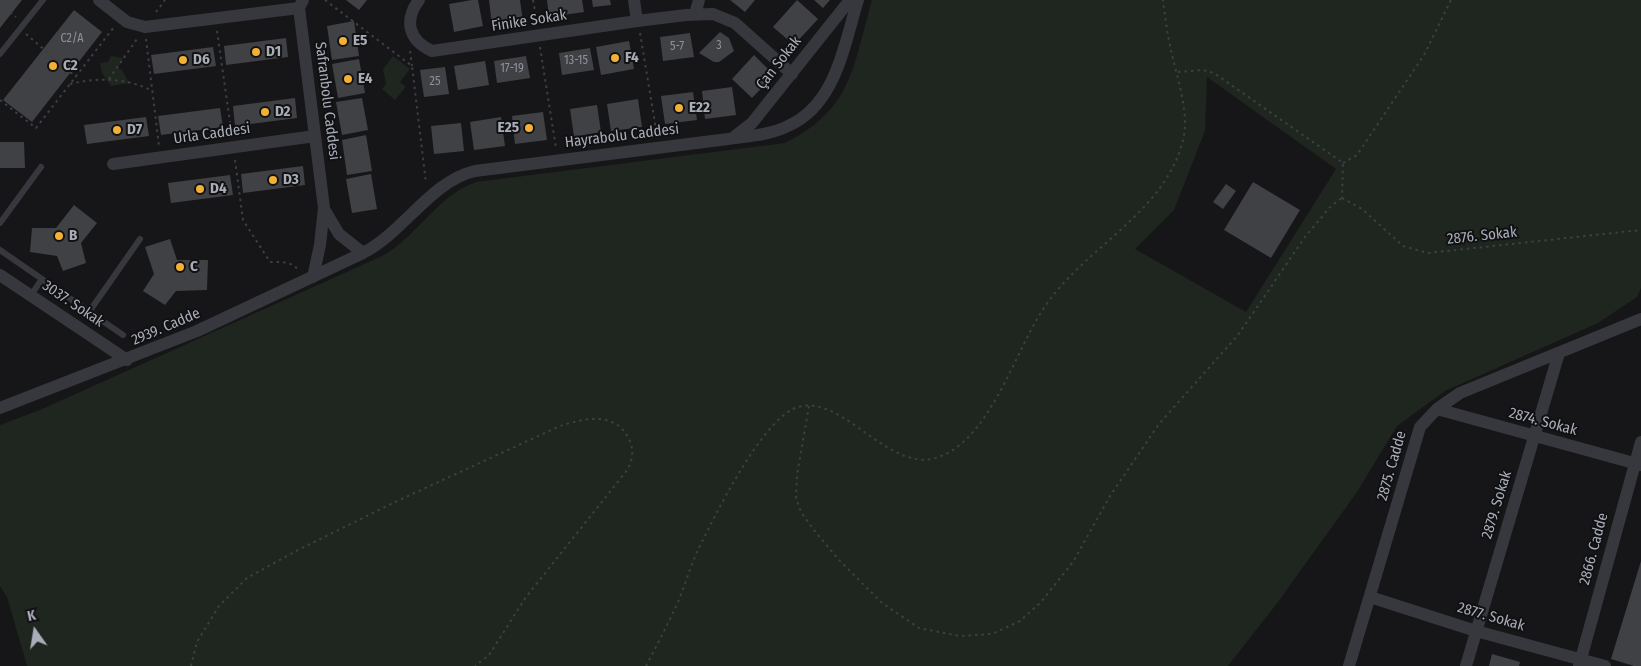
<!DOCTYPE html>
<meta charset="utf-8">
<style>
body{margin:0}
#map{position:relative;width:1641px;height:666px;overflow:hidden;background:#161618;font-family:"Fira Sans Condensed",sans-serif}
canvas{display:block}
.north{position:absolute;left:10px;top:606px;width:50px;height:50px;-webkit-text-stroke:4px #111113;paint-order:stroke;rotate:347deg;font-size:14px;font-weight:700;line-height:20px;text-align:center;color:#a8adb8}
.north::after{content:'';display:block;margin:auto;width:18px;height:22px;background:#a8adb8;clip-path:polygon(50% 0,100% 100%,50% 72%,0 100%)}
</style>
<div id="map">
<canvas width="1641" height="666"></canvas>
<div class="north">K</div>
</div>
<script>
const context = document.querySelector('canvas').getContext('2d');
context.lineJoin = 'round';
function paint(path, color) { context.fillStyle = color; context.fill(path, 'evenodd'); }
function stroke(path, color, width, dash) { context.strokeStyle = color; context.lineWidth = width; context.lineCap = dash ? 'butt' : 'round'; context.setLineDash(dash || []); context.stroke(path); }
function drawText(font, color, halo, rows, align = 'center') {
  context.font = font + ' "Fira Sans Condensed",sans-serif'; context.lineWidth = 4; context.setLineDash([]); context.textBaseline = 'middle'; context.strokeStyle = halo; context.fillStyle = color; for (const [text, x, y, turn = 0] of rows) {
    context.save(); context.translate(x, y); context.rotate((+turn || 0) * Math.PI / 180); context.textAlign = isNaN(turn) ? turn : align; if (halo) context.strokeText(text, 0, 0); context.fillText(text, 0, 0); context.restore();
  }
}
paint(new Path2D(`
 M872,0h769v288l-4,9 -39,26 -153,68 -48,35 -40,66 -79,110 -50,64h-1201l-20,-69 -7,-11v-161l40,-15 340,-153c37,-19 56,-61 96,-75l309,-39c68,-34 68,-77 87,-143zM1207,77l129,92 -90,143 -111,-63 39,-39 31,-79z
 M111,56l12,2 -5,10 4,2 7,13 -18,3 -9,-13 -2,-10 8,-1z
 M393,56l17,13 -10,13 6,5 -11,13 -13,-11 4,-5 -3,-15z`), '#1e261f');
paint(new Path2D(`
 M0,0h22l-22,28z
 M346,0h21l-8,10z
 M472,0h6l5,26 -29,6 -5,-28z
 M489,0h31l3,22 -31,4z
 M547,0h35l2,12 -35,5z
 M592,0h18l1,5 -18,2z
 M730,0h25l-10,12z
 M797,0l21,19 -24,26 -21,-18z
 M814,0h16l-7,8z
 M74,10l28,22 -70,90 -29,-22z
 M354,21l5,35 -27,4 -5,-34z
 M720,32l9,6 5,13 -15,11h-5l-15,-9z
 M690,33l4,24 -31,4 -3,-24z
 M286,38l2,19 -62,8 -2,-19z
 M629,41l5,28 -33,6 -5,-28z
 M213,47l3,19 -62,8 -3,-19z
 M590,48l4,22 -32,5 -3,-22z
 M754,55l20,20 -22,23 -20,-19z
 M526,56l4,22 -33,5 -3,-22z
 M359,59l6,34 -27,5 -6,-34z
 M485,61l4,24 -31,5 -4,-24z
 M445,67l4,27 -25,3 -4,-27z
 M732,87l4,28 -31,4 -3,-28z
 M693,92l4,28 -32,4 -4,-28z
 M295,98l2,20 -62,8 -2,-20z
 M362,98l6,32 -26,5 -6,-33z
 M638,99l4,28 -31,4 -4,-27z
 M597,105l4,27 -27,5 -4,-28z
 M220,108l3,19 -62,8 -3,-19z
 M543,112l4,28 -32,4 -3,-28z
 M146,117l3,19 -62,8 -3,-19z
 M501,117l4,29 -31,4 -4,-28z
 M461,123l3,28 -30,3 -3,-28z
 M366,135l6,36 -25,4 -5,-35z
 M0,142h24l1,26h-25z
 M303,166l2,19 -62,8 -2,-19z
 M371,174l6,35 -25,4 -6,-34z
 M230,175l3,20 -62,8 -3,-20z
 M1253,182l47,28 -29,48 -47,-28z
 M1226,184l10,7 -13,18 -10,-7z
 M74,205l23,18 -16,20 5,20 -23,8 -6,-15 -27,-4 2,-24h24z
 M170,239l7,21h31l-1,30 -31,1 -11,14 -22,-14 11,-17 -9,-27z
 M1641,561v105h-7l-23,-7z
 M1492,654l28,8 -1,4h-30z`), '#404145');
stroke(new Path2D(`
 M325,0l87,66 14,117
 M533,0l4,22
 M0,4l16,13
 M156,12l9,-12
 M217,31l15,105
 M640,33l17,102
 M26,34l50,43
 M146,39l13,107
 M540,47l16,101
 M410,51l2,15
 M1178,72l25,-2 11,3 129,90 -1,35
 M109,79l28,-40
 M70,84c29,-7 56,-6 83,7
 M0,100l36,28 78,-101
 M235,160l8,60 27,42c12,0 22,-1 29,9
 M1343,163l14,-8 67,-100 27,-55
 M1342,198l20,11 41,37 25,7 213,-23
 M809,406l-12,69 -1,23 5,14 12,17 26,31 43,43 37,25 40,8 33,-2 28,-13 21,-19 32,-40 37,-66 49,-72 79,-89 67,-98 26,-31 11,-8
 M191,666l6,-24 22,-36 28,-28 49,-27 99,-49 165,-76c25,-8 55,-15 69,13 5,11 4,19 -1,30l-102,128 -37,58 -14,11
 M646,666c11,-21 22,-42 32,-64 7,-17 12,-35 20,-52 17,-35 61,-124 95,-141 44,-21 91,59 138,50 58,-11 84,-111 115,-154 39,-57 116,-91 136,-161 9,-29 -5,-65 -11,-94 -4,-17 -6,-33 -8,-50`), '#3d3f44', 2, [2.5, 4]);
stroke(new Path2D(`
 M0,54l43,-54
 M0,223l41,-56
 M0,250l123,85
 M31,295l11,-16
 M89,312l51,-73`), '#37383d', 6);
stroke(new Path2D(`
 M99,0l28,22 18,5 154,-19
 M303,0l-4,8 25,200 -4,37 -7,32
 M419,0c-15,20 -11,40 13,51l205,-30 49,-6 27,-1 22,9 57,51
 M634,0l3,21
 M695,14l4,-14
 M734,137l18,-14 98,-123
 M113,164l202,-28
 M324,209l15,25 24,19
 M0,275l127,85
 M0,408l197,-77 166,-78c41,-21 68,-72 112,-82l253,-32c20,-3 42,-4 60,-13 48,-21 56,-81 70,-126
 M1437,409l204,56
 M1370,597l106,34 129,35
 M1349,666l71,-239 17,-18 23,-16 181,-74
 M1466,666l93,-313
 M1579,666l62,-224`), '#37383d', 12);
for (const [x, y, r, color] of [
 [343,41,5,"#f2b134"],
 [256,52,5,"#f2b134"],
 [615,58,5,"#f2b134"],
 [183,60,5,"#f2b134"],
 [53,66,5,"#f2b134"],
 [348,79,5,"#f2b134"],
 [679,108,5,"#f2b134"],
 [265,112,5,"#f2b134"],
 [529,128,5,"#f2b134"],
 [117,130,5,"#f2b134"],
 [273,180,5,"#f2b134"],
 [200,189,5,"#f2b134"],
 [59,236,5,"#f2b134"],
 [180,267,5,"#f2b134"]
]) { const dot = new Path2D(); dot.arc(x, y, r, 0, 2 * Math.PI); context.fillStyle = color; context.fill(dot); stroke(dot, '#111113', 2); }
drawText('12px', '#8e929b', null, [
 ["C2/A",72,39],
 ["3",719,46],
 ["5-7",677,47],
 ["13-15",576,61],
 ["17-19",512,69],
 ["25",435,82]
]);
drawText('15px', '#a8adb8', '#111113', [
 ["Finike Sokak",529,21,-9],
 ["Çan Sokak",779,63,-52],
 ["Safranbolu Caddesi",327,101,83],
 ["Urla Caddesi",212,134,-8],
 ["Hayrabolu Caddesi",622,136,-7],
 ["2876. Sokak",1482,236,-6],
 ["3037. Sokak",73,304,34],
 ["2939. Cadde",166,327,-23],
 ["2874. Sokak",1543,422,15],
 ["2875. Cadde",1392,466,-74],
 ["2879. Sokak",1497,505,-73],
 ["2866. Cadde",1594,549,-75],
 ["2877. Sokak",1491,617,16]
]);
drawText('bold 15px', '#a8adb8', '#111113', [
 ["E5",353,41],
 ["D1",266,52],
 ["F4",625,58],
 ["D6",193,60],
 ["C2",63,66],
 ["E4",358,79],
 ["E22",689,108],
 ["D2",275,112],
 ["E25",519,128,"right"],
 ["D7",127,130],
 ["D3",283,180],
 ["D4",210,189],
 ["B",69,236],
 ["C",190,267]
], 'left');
</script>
